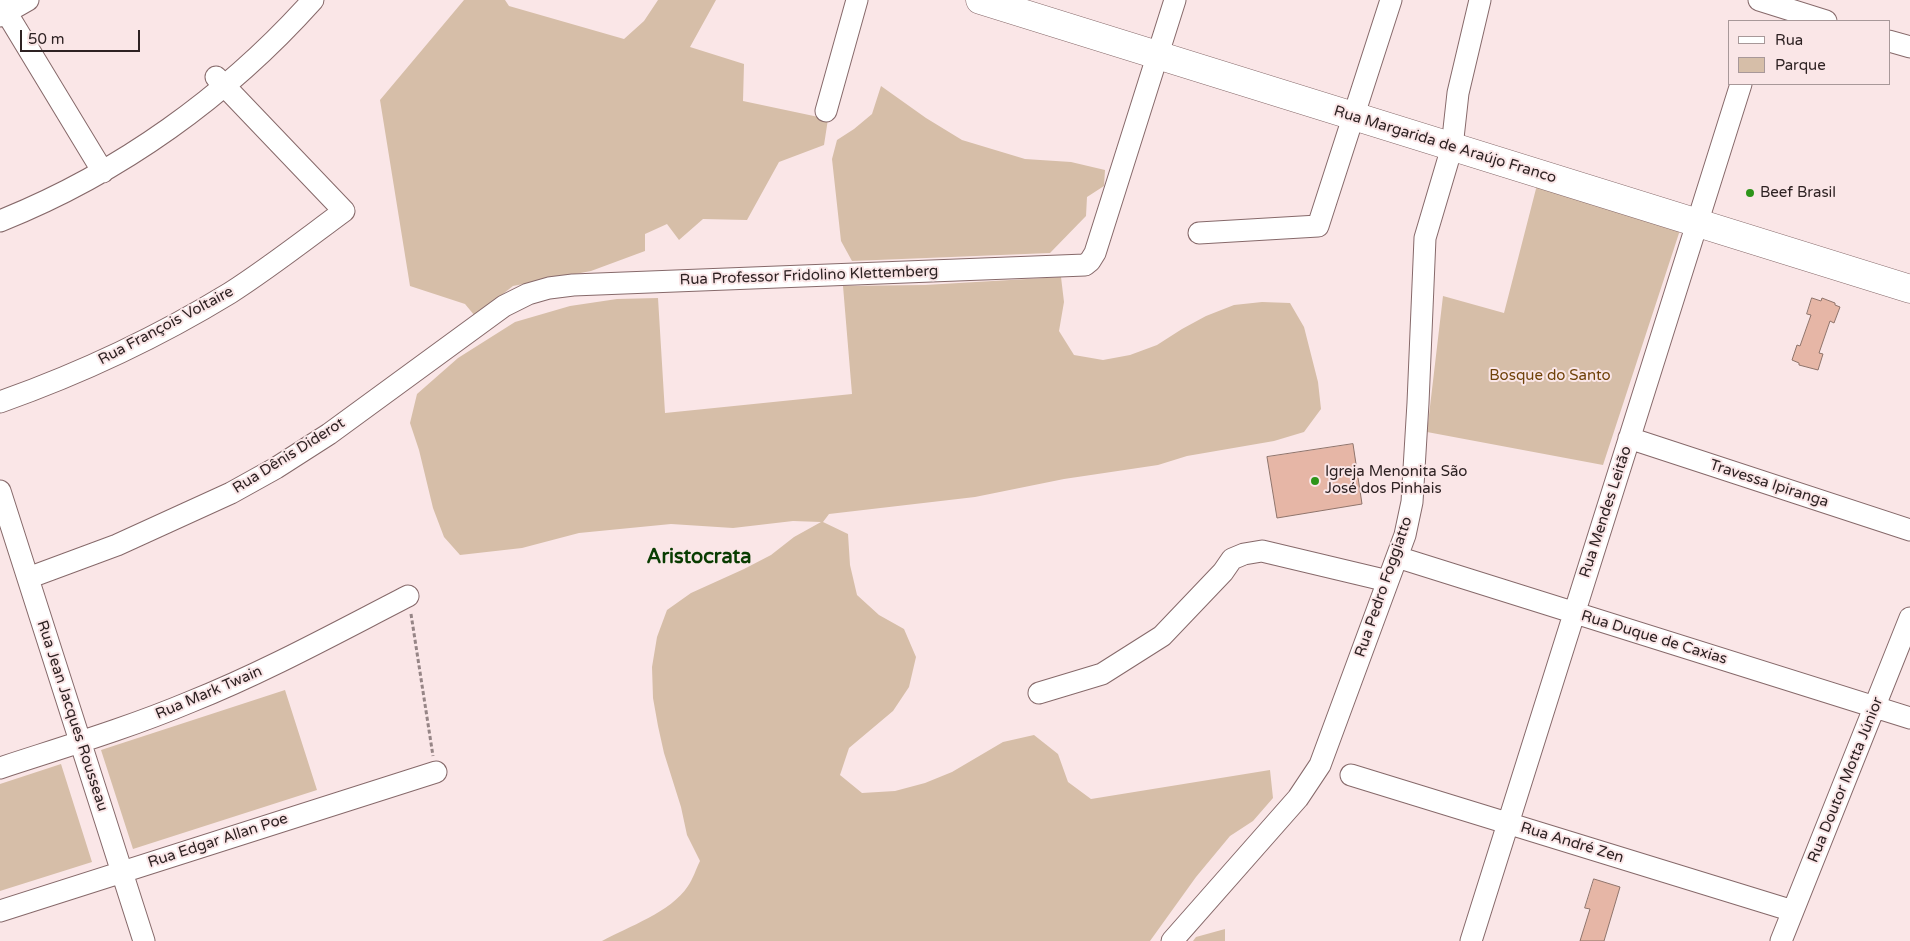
<!DOCTYPE html>
<meta charset="utf-8">
<style>
body{margin:0}
#map{position:relative;width:1910px;height:941px;overflow:hidden;background:#fae6e7;font-family:"Varela Round",sans-serif}
canvas{display:block}
.legend{position:absolute;left:1728px;top:20px;width:162px;height:65px;box-sizing:border-box;background:#fae6e7;border:1px solid #a89899;margin:0;padding:6px 9px;list-style:none;font-size:15px;color:#2e2223}
.legend li{display:flex;align-items:center;gap:10px;height:25px}
.legend b{width:25px;border:1px solid #a89899}
.scale{position:absolute;left:20px;top:30px;width:120px;height:22px;box-sizing:border-box;border:2px solid #2e2223;border-top:0;padding-left:6px;font-size:15px;line-height:18px;white-space:nowrap;color:#2e2223;-webkit-text-stroke:4px #fae6e7;paint-order:stroke}
</style>
<div id="map">
<canvas width="1910" height="941"></canvas>
<ul class="legend">
<li><b style="height:6px;background:#fff"></b>Rua</li>
<li><b style="height:14px;background:#d6bea8"></b>Parque</li>
</ul>
<div class="scale">50 m</div>
</div>
<script>
const context = document.querySelector('canvas').getContext('2d');
context.lineJoin = 'round';
function paint(path, color) { context.fillStyle = color; context.fill(path, 'evenodd'); }
function stroke(path, color, width, dash) { context.strokeStyle = color; context.lineWidth = width; context.lineCap = dash ? 'butt' : 'round'; context.setLineDash(dash || []); context.stroke(path); }
function drawText(font, color, halo, rows, align = 'center') {
  context.font = font + ' "Varela Round",sans-serif'; context.lineWidth = 4; context.setLineDash([]); context.textBaseline = 'middle'; context.strokeStyle = halo; context.fillStyle = color; for (const [text, x, y, turn = 0] of rows) {
    context.save(); context.translate(x, y); context.rotate((+turn || 0) * Math.PI / 180); context.textAlign = isNaN(turn) ? turn : align; if (halo) context.strokeText(text, 0, 0); context.fillText(text, 0, 0); context.restore();
  }
}
paint(new Path2D(`
 M464,0h41l4,6 115,33 20,-18 14,-21h58l-26,47 54,17 -1,37 85,18 -4,26 -45,17 -32,58 -44,-1 -24,21 -12,-16 -22,10v17l-54,20 -78,15 -38,30 -10,-12 -55,-18 -30,-186z
 M881,86l45,32 36,22 63,19 46,3 34,8 -1,16 -17,11 -1,19 -36,37 -198,8 -11,-20 -9,-82 5,-19 17,-11 18,-15z
 M1538,181l144,43 -79,241 -176,-33 16,-136 61,17z
 M1061,277l3,25 -5,29 15,24 29,5 27,-5 27,-10 25,-16 24,-13 28,-11 28,-3 28,1 14,24 14,55 3,27 -17,23 -30,9 -87,15 -29,9 -94,14 -89,18 -146,17 -6,8 25,12 2,31 7,30 22,20 25,14 12,28 -7,30 -16,24 -44,37 -9,27 22,18 33,-2 30,-8 27,-11 51,-30 31,-7 24,19 10,28 23,17 179,-29 3,28 -20,23 -23,15 -34,41 -46,64h-548c27,-15 68,-28 86,-55 5,-7 8,-17 12,-25l-13,-26 -6,-28 -17,-54 -6,-27 -5,-28 -1,-31 5,-30 10,-27 24,-17 53,-24 27,-14 23,-18 27,-15 -28,-1 -60,7 -62,-4 -92,9 -57,15 -62,7 -16,-18 -11,-29 -14,-58 -9,-27 7,-29 41,-36 57,-36 55,-16 47,-7 41,-1 7,115 187,-19 -9,-108 82,-1z
 M285,690l32,100 -184,59 -32,-99z
 M61,764l31,98 -92,29v-107z
 M1225,929v12h-32l3,-4z`), '#d6bea8');
const building = new Path2D(`
 M1812,298l9,3 1,-3 13,5v2l5,2 -6,16 -4,-2 -11,32 4,1 -5,16 -19,-5v-2l-7,-3 5,-15 3,1 11,-31 -4,-1z
 M1353,444l9,60 -85,14 -10,-61z
 M1594,879l26,8 -16,54h-24l10,-32 -5,-1z`);
paint(building, '#e6b6a6');
stroke(building, '#8f746b', 1);
const minor = new Path2D(`
 M1759,0l67,21
 M0,2l103,170
 M0,16l28,-16
 M1889,41l21,6
 M826,111l31,-111
 M0,221c120,-48 227,-125 313,-221
 M1199,233l119,-7 73,-226
 M0,402c79,-28 158,-65 230,-109 39,-25 76,-54 114,-82l-128,-134
 M1629,438l281,92
 M0,491l144,450
 M1397,557l513,161
 M28,578l89,-33 114,-52 45,-25 53,-34 175,-128 24,-12 21,-6 24,-3 512,-20 5,-4 5,-8 80,-253
 M1039,693l63,-19 60,-38 61,-64 9,-13 12,-5 18,-3 126,30
 M0,768c64,-21 128,-40 190,-66 75,-30 146,-69 218,-106
 M1351,775l442,136
 M0,911l436,-139
 M1172,941l126,-143 22,-33 85,-230 7,-33 6,-99 7,-165 27,-91 6,-54 22,-93
 M1471,941l270,-857
 M1781,941l129,-323`);
const major = new Path2D(`
 M980,0l930,289`);
stroke(minor, '#86696a', 23);
stroke(major, '#86696a', 29);
stroke(new Path2D(`
 M411,614l22,142`), '#968586', 3, [4, 2.5]);
stroke(minor, '#fff', 21);
stroke(major, '#fff', 28);
for (const [x, y, r, color] of [
 [1750,193,5,"#2d9419"],
 [1315,481,5,"#2d9419"]
]) { const dot = new Path2D(); dot.arc(x, y, r, 0, 2 * Math.PI); context.fillStyle = color; context.fill(dot); stroke(dot, '#fae6e7', 2); }
drawText('15px', '#2e2223', '#fae6e7', [
 ["Rua Margarida de Araújo Franco",1445,145,17],
 ["Rua Professor Fridolino Klettemberg",809,276,-2],
 ["Rua François Voltaire",166,326,-28],
 ["Rua Dênis Diderot",289,456,-32],
 ["Travessa Ipiranga",1769,484,18],
 ["Rua Mendes Leitão",1606,512,-72],
 ["Rua Pedro Foggiatto",1384,587,-71],
 ["Rua Duque de Caxias",1654,638,17],
 ["Rua Mark Twain",209,693,-23],
 ["Rua Jean Jacques Rousseau",72,716,72],
 ["Rua Doutor Motta Júnior",1846,780,-68],
 ["Rua Edgar Allan Poe",218,841,-18],
 ["Rua André Zen",1572,843,17]
]);
drawText('15px', '#2e2223', '#fae6e7', [
 ["Beef Brasil",1760,193],
 ["Igreja Menonita São",1325,472],
 ["José dos Pinhais",1325,489]
], 'left');
drawText('15px', '#70430b', '#fae6e7', [
 ["Bosque do Santo",1550,376]
]);
drawText('bold 20px', '#093c01', '#fae6e7', [
 ["Aristocrata",699,558]
]);
</script>
